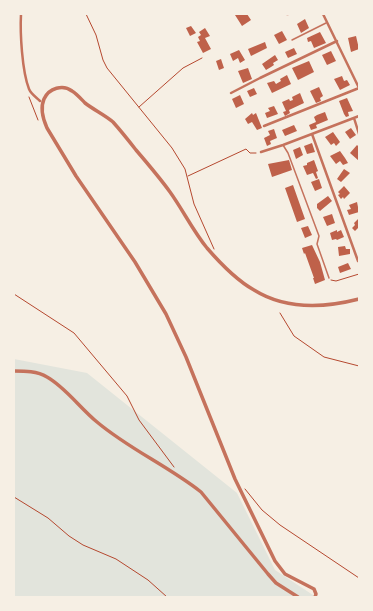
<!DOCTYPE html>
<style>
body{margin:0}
#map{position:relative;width:373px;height:611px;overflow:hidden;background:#f6efe4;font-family:Mulish,sans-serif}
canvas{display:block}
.frame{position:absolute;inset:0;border:15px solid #f6efe4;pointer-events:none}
</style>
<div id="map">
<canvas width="373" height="611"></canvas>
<div class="frame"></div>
</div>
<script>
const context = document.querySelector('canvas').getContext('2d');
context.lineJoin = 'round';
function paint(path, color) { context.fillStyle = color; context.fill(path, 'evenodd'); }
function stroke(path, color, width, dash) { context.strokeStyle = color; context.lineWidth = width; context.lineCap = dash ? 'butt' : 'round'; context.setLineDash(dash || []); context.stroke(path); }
paint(new Path2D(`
 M14,359l73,14 150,120 38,77 41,27h-302z`), '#e2e4dc');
paint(new Path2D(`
 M237,14h10l4,6 -9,6 -7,-11z
 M305,19l4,9 -8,5 -4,-9z
 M191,26l5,7 -6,3 -4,-8z
 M205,28l5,8 -5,2 6,11 -8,4 -6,-11 3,-1 -2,-4 3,-2 -2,-3z
 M282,31l5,9 -8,4 -5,-9z
 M320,32l6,11 -12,5 -3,-7 -3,1 -1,-4z
 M356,36l3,13 -8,3 -3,-14z
 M265,42l2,6 -16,8 -3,-7z
 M294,48l3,6 -9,4 -3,-6z
 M239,50l6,10 -5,3 -2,-5 -5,3 -3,-7z
 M331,51l5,10 -9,4 -5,-10z
 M275,55l3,5 -5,3 1,2 -3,2 -5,3 -4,-6z
 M221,59l3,9 -5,2 -3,-9z
 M309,61l5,11 -16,8 -6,-12z
 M248,68l4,11 -9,4 -5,-12z
 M287,75l4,9 -19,9 -5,-10 7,-2 2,3 5,-3 -1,-2z
 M342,76l2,5 3,-1 3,5 -10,5 -6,-11z
 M319,87l4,9 -3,2 1,3 -5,2 -6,-12z
 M254,88l3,6 -7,3 -3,-6z
 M300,93l4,10 -15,7 1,3 -5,3 -2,-4 3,-1 -4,-9 7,-3 1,2 3,-1 -1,-3z
 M240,95l4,9 -8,4 -4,-9z
 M347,98l6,13 -5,1 1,4 -3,1 -2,-3 -5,-13z
 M274,106l4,8 -11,4 -2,-5 5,-2 -2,-3z
 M325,112l3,8 -12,5 1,3 -6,2 -2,-5 7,-3 -2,-5 3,-2z
 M252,113l1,2 3,-2 6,15 -5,2 -5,-8 -4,2 -3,-5z
 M294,125l3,6 -12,5 -3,-6z
 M351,128l5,7 -6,4 -5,-7z
 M274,129l3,9 -7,3 1,3 -4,2 -3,-8 6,-3 -2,-4z
 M333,132l7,10 -4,4 -2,-3 -3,2 -6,-8z
 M312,143l3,9 -8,2 -3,-8z
 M357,145l2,2v14l-9,-8z
 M300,147l3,8 -7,4 -3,-9z
 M340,151l5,7 3,5 -5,2 -3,-4 -4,3 -6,-8z
 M289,160l3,10 -20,7 -4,-13z
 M314,160l4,11 -2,1 2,6 -2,1 -3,-6 -6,2 -4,-9 4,-1v-2z
 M344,169l6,4 -9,9 -4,-3z
 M319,179l3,9 -7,3 -4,-9z
 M293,185l12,34 -8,3 -12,-34z
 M344,186l6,7 -6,6 -1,-2 -2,2 -3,-4 2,-1 -2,-2z
 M328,196l4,5 -12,10 -3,-3v-4z
 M357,202l2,10 -10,3 -2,-5 4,-1 -2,-4z
 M332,214l3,9 -8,3 -4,-9z
 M359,218v9l-4,4 -3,-3 3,-3 -1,-2z
 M308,226l4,9 -7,3 -4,-10z
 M337,230v2l4,-2 3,7 -7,3 -1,-1 -4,1 -2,-7z
 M312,245l8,17 5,18 -10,4 -2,-6h1l-9,-25 -1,1 -2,-6z
 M345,246l1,3h4v5l-11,2 -1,-9z
 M348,263l3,6 -11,4 -2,-6z`), '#bf614a');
stroke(new Path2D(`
 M86,14l10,21 7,25 4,8 65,80 13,21 9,35 20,45
 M29,97l9,23
 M139,107l44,-39 19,-10
 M188,176l58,-27 4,4h6
 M331,280l5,1 23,-7
 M14,294l60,39 53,63 12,24 35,47
 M280,313l14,23 30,21 35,9
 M245,489l17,21 18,15 79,53
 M14,497l34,21 21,18 14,9 33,14 32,21 19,17`), '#b5482f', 1);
stroke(new Path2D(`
 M292,40l34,-17
 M283,145l5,8 31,83 -2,8 12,34`), '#c5725c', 1.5);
stroke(new Path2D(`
 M21,14c-1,19 1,57 8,75 2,5 7,8 11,12
 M287,14h1
 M323,14l36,74
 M231,93l29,-15 77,-37
 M354,118l5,16
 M264,126l95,-38
 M312,134l46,127
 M261,152l22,-7 76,-29`), '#c5725c', 2.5);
stroke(new Path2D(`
 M14,371c11,0 23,0 33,6 18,10 33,31 50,45 32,27 71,44 104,70l67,82 8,9 22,14
 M315,597l1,-3 -2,-5 -29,-15 -10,-13 -40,-82 -49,-122 -20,-43 -31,-52 -59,-86 -29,-48c-4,-9 -7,-20 -3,-29 5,-11 19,-15 28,-8 5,3 9,8 13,12 9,7 20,12 28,19 8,9 16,19 23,28 12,14 24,28 34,42 13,18 23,39 37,56 13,15 29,32 47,42 32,20 70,18 105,9`), '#c5725c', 3.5);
</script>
